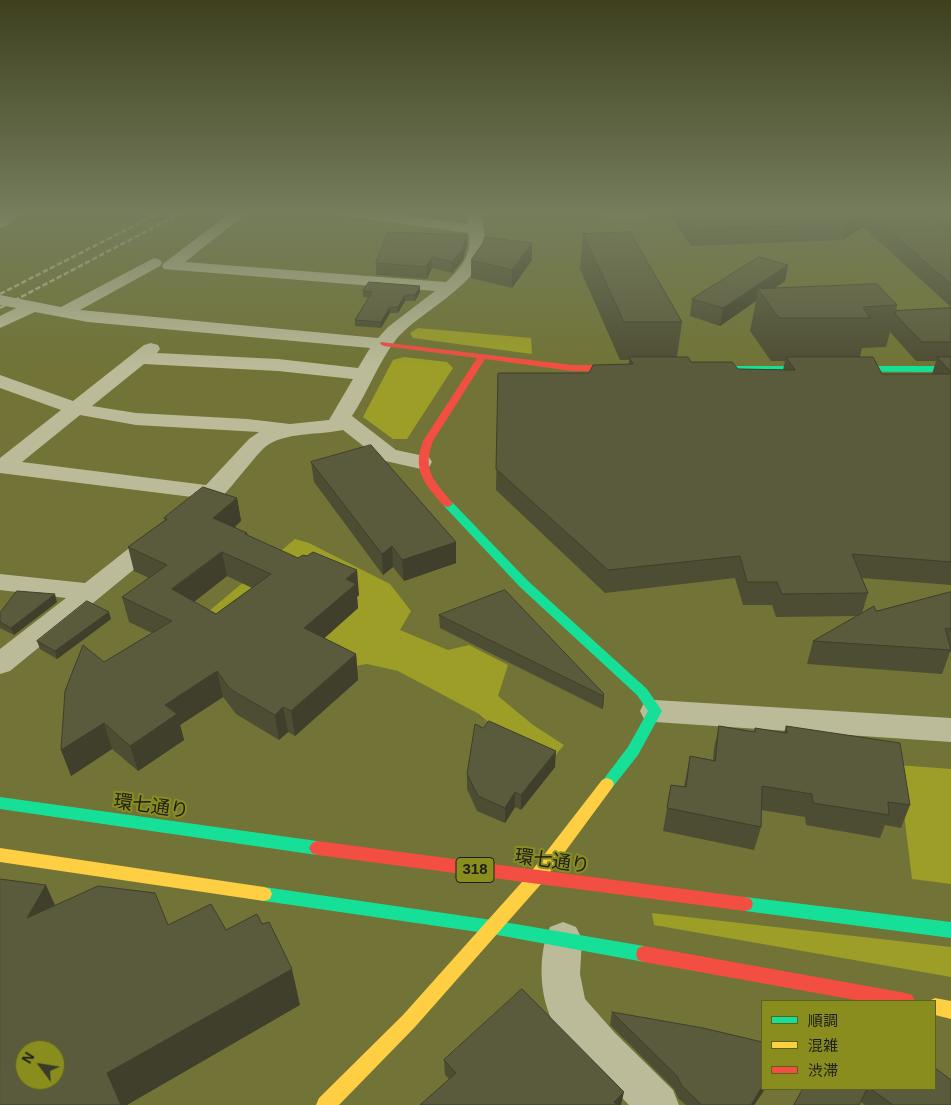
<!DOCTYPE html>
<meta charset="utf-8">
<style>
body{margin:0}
#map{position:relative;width:951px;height:1105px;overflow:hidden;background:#717436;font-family:Helvetica,"Noto Sans JP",sans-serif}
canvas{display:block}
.legend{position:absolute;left:761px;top:1000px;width:175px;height:90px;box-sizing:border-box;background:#898d1d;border:1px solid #5e601d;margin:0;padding:6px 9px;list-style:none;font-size:15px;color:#1d1d1d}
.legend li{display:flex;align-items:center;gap:10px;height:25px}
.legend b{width:25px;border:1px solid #5e601d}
.north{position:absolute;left:15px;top:1040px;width:50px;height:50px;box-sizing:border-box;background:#898d1d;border:1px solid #5e601d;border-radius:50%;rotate:301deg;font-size:14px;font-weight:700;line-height:20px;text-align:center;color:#1d1d1d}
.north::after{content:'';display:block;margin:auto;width:18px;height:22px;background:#3a3b26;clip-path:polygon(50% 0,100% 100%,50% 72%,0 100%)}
</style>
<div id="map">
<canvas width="951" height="1105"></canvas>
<ul class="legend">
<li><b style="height:6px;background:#16e098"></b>順調</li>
<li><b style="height:6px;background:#ffcf43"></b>混雑</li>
<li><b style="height:6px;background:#f24e42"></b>渋滞</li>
</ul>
<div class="north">N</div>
</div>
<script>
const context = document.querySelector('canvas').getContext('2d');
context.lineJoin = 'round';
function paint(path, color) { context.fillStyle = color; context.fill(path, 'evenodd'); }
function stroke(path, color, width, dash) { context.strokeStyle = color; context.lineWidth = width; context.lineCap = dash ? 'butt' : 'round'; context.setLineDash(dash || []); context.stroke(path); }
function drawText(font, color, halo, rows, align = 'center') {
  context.font = font + ' Helvetica,"Noto Sans JP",sans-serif'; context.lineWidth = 4; context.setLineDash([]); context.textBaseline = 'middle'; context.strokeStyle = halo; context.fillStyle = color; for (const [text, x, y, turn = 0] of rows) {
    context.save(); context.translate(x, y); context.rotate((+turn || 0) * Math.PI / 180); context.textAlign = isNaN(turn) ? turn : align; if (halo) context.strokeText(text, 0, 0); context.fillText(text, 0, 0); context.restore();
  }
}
paint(new Path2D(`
 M608,211h33l6,9 -47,-2z
 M418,328l113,10 1,16 -119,-16 -3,-5z
 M404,357l43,5 6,6 -46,71h-14l-30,-22 30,-57z
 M295,539l14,4 81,41 21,27 -11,19 48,20 21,-5 39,20 -10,31 35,29 31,20 -16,19 -29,-16 -40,-34 -81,-43 -31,-7 -35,6 -154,-33z
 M898,765l53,4v115l-39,-5z
 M652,913l299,34v30l-297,-52z`), '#9c9e28');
paint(new Path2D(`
 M8,211h16l-19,16 -5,1v-11z
 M233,211h16l-64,51 261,20c15,-14 26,-27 23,-49l-131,-18 -5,-1 -2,-3h40l97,13 -2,-13h14c2,11 6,23 5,34 -2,40 -68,67 -90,96 -17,22 -27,51 -43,75l44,34 33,7 3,5 -3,5 -8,2 -40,-9 -38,-30c-23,5 -60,2 -78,17 -18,17 -48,63 -69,71 -6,2 -10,0 -15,-1l-4,-5 15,-15 -192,-24v-15l61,-48 -61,-22v-13l73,26 71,-56 7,-2 7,2 2,4 -3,4 121,6 80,9 12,-20 -282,-26 -53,-10 -35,16v-12l16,-8 -16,-3v-10l61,12 93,-49 6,2 2,3 -2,3 -80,44 298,28 10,-11 47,-36 -271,-22 -2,-3 2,-3zM144,364l134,7 75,8 -24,41 -39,4 -43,-5 -111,-6 -44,-7zM80,415l56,10 123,7 -10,7 -43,46 -184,-23z
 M156,532l9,2 3,5 -3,5 -155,127 -10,3v-25l66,-51 -66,-8v-16l85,9 62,-49z
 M655,700l296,18v24l-296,-20 -11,-3 -4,-8 4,-8z
 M563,922l13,5 6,12 -2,35 5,25 30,34 58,57 6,15h-50c-21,-21 -41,-42 -60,-65 -5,-6 -13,-13 -17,-20 -13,-26 -14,-67 -2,-93z`), '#bb9');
paint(new Path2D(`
 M701,366h250v6l-253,-1v-4z
 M448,501l4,1 76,79 119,108 15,22 -24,44 -26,33 -5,2 -5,-2 -2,-4 28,-37 20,-36 -11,-16 -117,-108 -76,-81 -1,-2 1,-2z
 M0,797l317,44 5,2 3,5 -3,5 -5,2 -317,-46z
 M264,887l228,33 152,26 6,2 2,6 -2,6 -6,2 -152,-28 -228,-33 -6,-2 -2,-5 2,-5z
 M745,897l206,25v16l-206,-27 -6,-2 -2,-5 2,-5z`), '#16e098');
paint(new Path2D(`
 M607,778l5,2 2,4 -2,4 -70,95 -127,144 -76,78h-23l3,-7 84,-83 127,-142 72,-93z
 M0,848l264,39 6,2 2,5 -2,5 -6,2 -264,-39z
 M935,998l16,3v18l-16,-4v-14h-6z`), '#ffcf43');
paint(new Path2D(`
 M381,342l191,23h56l4,3 -4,3h-56l-87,-12 -52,82c-12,32 3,40 20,63l-5,3c-6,-1 -8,-6 -12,-10 -16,-19 -22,-32 -13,-56l54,-83 -93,-12 -4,-2z
 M317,841l428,56 6,2 2,5 -2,5 -6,2 -428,-56 -5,-2 -3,-5 3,-5z
 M644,946l262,47 6,2 3,6h-54l-217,-39 -6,-2 -2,-6 2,-6z`), '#f24e42');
stroke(new Path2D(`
 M0,294l163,-83
 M0,308l185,-97`), '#b9bb99', 2.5, [5.5, 2.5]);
paint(new Path2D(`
 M668,211h283v96l-88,-80 -20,13 -152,6z
 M583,234l99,88 -5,35 14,5 47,7 45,1 2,-9h-14l-21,-30 6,-30 -36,25 -30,-10 2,-17 96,-34 -3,16 -10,7 122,17 -1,6 55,-3v277l-89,-7 6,15 -6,20 14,-2 75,-19v60h-1l-8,22 -135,-10 6,-23 45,-25 -82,1 -4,-12h-29l-8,-27 -130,15 -109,-103 2,-117h91l40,-9v-4h-9l-40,-91zM890,332l26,29h20l-4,13h-50l-22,-17 2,-9 24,-1z
 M467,245l-4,15 -11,13 -20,-5 -5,11 -51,-4v-12z
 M471,260h61l-20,28 -41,-10z
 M363,291l57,1 -5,9h-10l-7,12h-8l-9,15 -26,-2v-6l14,-22 -6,-1z
 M311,462l145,80v21l-52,18 -11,-14 -10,8 -69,-93z
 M237,498l4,23 -6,6 12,6 1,3 111,59 -2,2 1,11 -34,30 32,16 2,26 -63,56 -7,-4 -9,8 -43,-26 -13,-17 -43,28 4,15 -46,31 -26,-22 -41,27 33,-114 48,-29 -23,-11 -7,-25 27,-19 -15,-7 -6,-24 37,-27 -1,-2zM227,576l25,12 -36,26 -22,-12z
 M57,602l-43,33 -14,-7v-15z
 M439,615l165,79 -1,14 -1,1 -162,-81z
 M111,619l-54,40 -17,-10 -3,-8z
 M719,726l35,6 1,-4 29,5 2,-7 124,79 -9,23 -16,-3 -5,13 -74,-13 -1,-8 -44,-7v17l-7,23 -91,-19 8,-46 13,2 6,-31 23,4 1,-12z
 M555,767l-34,43 -6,-3 -10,16 -28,-12 -10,-22v-15z
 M612,1012l150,77h3l-11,16h-68l-8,-7 -4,-9 -64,-64z
 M444,1060l180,32 -175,-13 -4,-4z
 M803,1089h132l16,16h-86l-4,-3z`), '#4d4d34');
paint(new Path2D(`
 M866,211h1l-4,16 -20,13 3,-16z
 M467,235v10l-4,15 -11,13v-11z
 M532,243v17l-20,28v-18z
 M432,257v11l-5,11 -1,-12z
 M788,265l-3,16 -22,15 -5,-7 -2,12 -36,25 3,-18z
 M420,286v6l-5,9v-6z
 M405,295v6l-7,12v-6z
 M390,307v6l-9,15v-6z
 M237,498l4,23 -23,21 -5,-24z
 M456,542v21l-52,18 -2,-21z
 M392,546l1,21 -10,8 -1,-21z
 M222,552l5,24 -49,38 -6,-25z
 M357,570l2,25 -2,2 1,11 -50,45 -4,-25 42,-49z
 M55,594l2,8 -43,33 -3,-7z
 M109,612l2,7 -54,40 -2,-8z
 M356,654l2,26 -63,56 -4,-25z
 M217,671l6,26 -43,28 4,15 -46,31 -8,-25 35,-41z
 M604,694l-1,14 -1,1 1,-13z
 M283,707l5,25 -9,8 -4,-25z
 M104,723l8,26 -41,27 -10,-26z
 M556,751l-1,16 -34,43v-15z
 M515,792v15l-10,16v-15z
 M46,885l16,36 -35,-3z
 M292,969l8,36 -173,100h-6l-14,-32z
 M762,1087v2h3l-11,16h-3z
 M624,1092l-3,13h-7v-3z`), '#3f3f2b');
const building = new Path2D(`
 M681,211h185l-20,13 -153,5z
 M867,211h56l28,21v52z
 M946,211h5v4z
 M388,232l79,3 -4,13 -11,14 -20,-5 -6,10 -50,-4z
 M630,232l52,90h-58l-41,-88z
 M485,237l47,6 -20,27 -41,-10 12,-17z
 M759,257l29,8 -65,43 -31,-9z
 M369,282l51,4 -5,9h-10l-7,12h-8l-9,15 -26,-2 17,-28 -9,-1z
 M877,284l20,21 -34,2 7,11h-91l-21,-29z
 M951,308v34h-29l-27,-28 1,-3z
 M629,357h59l3,5h41l6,7 57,1 -9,-13h87l9,17h69v188l-99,-8 16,39 -86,1 -5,-12h-30l-7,-26 -132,14 -112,-101 2,-96h91l4,-8 40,-1z
 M937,357h14v15z
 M371,445l85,97 -54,18 -10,-14 -10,8 -71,-92z
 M203,487l34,11 -24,20 34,15 -2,1 53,24 5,-3 4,1 6,-4 44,18 -11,9 10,5 -52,44 52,26 -65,57 -8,-4 -8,8 -45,-26 -13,-18 -52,34 12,9 -47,32 -26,-23 -43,27 4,-59 18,-46 21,17 68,-41 -50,-24 45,-32 -39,-18 39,-28 -3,-1zM222,552l49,22 -55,40 -44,-25z
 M505,590l99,104 -1,2 -164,-81z
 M17,591l38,3 -44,34 -11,-6v-9z
 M951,592v37l-6,-1 6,22 -138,-9 61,-35 2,5z
 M87,601l22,11 -54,39 -18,-10z
 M489,721l67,30 -35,44 -6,-3 -10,16 -27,-12 -11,-22 8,-50 8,4z
 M719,726l36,6v-4l32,5 -1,-7 114,17 10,62 -22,-3 1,13 -76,-12 -1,-9 -50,-8 -1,41 -94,-19 4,-23 15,2 4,-31 25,5z
 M0,879l46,6 -19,33 71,-32 57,7 13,32 43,-21 15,26 31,-16 5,10 7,-2 23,47 -185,104 14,32h-121zM25,1050h30v30h-30z
 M522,989l102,103 -10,10 4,3h-198l36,-32 -12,-13z
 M612,1012l91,16 59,14v45l-11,18h-49l-20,-19 -5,-10z
 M935,1068l16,12v25h-58l-22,-16h64z
 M803,1089h64l-8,16h-65z`);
paint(building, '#5a5a3d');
stroke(building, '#3f3f2b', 1);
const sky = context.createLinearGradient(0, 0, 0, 366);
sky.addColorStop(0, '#3e401e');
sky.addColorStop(0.58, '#757d5d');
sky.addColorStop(1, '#757d5d00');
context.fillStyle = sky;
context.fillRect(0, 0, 951, 366);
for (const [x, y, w] of [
 [475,870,38]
]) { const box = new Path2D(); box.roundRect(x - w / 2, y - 12.5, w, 25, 4); context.fillStyle = '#898d1d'; context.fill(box); stroke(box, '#1d1d1d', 1); }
drawText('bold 15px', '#1d1d1d', null, [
 ["318",475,870]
]);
drawText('19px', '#1d1d1d', '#898d1d', [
 ["環七通り",151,807,8],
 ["環七通り",552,862,8]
]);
</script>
